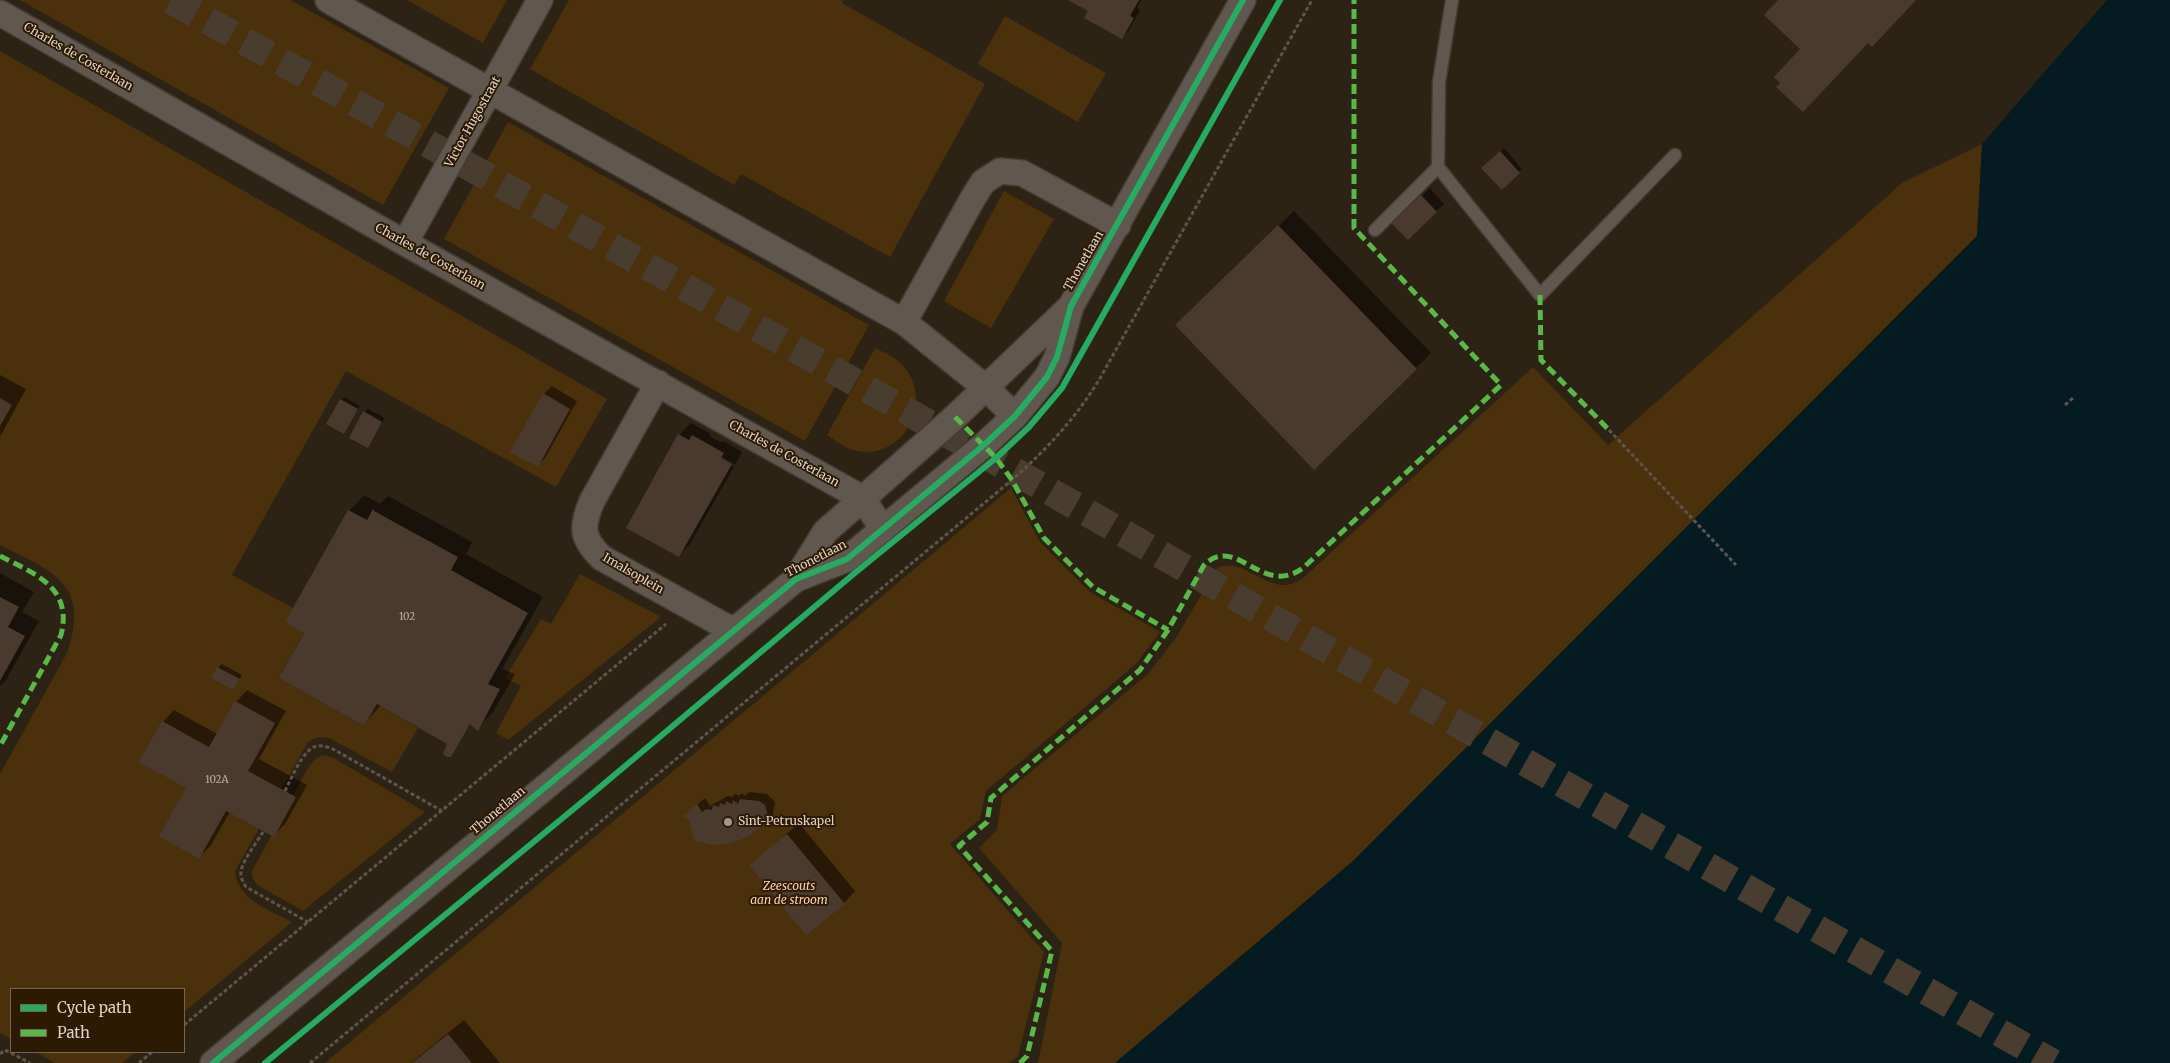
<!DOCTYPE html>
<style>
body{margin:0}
#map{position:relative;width:2170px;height:1063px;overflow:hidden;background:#2d2315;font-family:Merriweather,serif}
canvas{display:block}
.legend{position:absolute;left:10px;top:988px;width:175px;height:65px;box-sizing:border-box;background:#2d1a03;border:1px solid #746451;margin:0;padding:6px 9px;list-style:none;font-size:15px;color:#dfd2c5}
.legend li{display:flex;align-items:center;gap:10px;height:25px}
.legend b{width:25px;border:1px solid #746451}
</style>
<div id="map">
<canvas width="2170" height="1063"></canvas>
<ul class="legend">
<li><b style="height:6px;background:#26ab63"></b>Cycle path</li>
<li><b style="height:6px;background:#58b947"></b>Path</li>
</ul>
</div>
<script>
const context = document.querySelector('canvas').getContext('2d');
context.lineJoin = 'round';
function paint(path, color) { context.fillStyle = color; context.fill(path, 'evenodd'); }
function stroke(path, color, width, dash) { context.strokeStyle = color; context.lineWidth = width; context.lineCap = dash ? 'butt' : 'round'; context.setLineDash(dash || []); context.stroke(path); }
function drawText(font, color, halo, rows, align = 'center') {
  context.font = font + ' Merriweather,serif'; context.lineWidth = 4; context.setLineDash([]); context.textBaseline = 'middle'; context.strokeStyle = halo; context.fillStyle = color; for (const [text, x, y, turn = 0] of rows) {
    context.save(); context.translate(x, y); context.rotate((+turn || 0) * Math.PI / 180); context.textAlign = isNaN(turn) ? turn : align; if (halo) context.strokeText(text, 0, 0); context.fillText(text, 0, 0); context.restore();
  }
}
paint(new Path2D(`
 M20,0h270l159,88 -66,117z
 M407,0h100l-24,43z
 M569,0h274l-1,3 143,81 -95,173 -149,-83 -7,11 -204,-116z
 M1005,16l101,57 -28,49 -100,-58z
 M0,51l607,348 -51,88 -210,-116 -114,204 61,33 -8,14 19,10 -25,46 85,48 13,-22 41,24 -26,44 -63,-34 -11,-1 -10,5 -73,129c2,29 35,39 57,51l-108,90v-23h-173v50l-11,-6v-259l67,-121c24,-69 -14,-81 -67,-108z
 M508,122l361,203 -64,116 -361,-202z
 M1982,144l-5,92 -624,625 -238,202h-77l24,-120 -83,-95 18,-18 5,-34 146,-122 29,-38 40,-68c23,-11 45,18 68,17 5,0 11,-3 16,-5l232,-213 75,78 294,-262z
 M1004,191l50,28 -63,109 -47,-27z
 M875,348c7,4 17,7 23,13 43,38 3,106 -48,88 -8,-3 -16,-10 -23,-14z
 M1011,488l29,54 50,50 70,40 -24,32 -150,127 -6,28 -30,25 94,108 -26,104 -9,7h-684z
 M580,574l81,43 -153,123 -12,-7 25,-47 -16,-8 36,-59 10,5z
 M322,755l10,2 93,55 -122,99 -46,-26 -5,-8v-6l56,-103 6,-8z
 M35,1052h101l-14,11h-66z`), '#4a300b');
paint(new Path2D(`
 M2107,0h63v1063h-1055l238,-202 624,-625 5,-92z`), '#041b21');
paint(new Path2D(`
 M1070,0h71l-4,8 3,2 -11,20 -7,8 -32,-27z
 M1504,148l18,21 -20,19 -19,-20z
 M1430,188l14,16 -36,34 -7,-22z
 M1294,211l137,142 -117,115 -122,-158z
 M0,375l26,14 -26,48z
 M552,386l25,15 -32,57 -8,8 7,-72z
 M344,397l16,9 -16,27 -3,-33z
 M368,409l17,9 -17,29 -4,-35z
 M691,423l18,10 2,4 9,5h5l17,10 -7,13 -14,-9 -2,2 15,9 -44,77 -12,12 1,-121z
 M364,495l16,9 8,-8 84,46 -6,12 77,43 -41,72 13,5 -22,38 -15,15 -7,-4 -19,31 -3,-10 -68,-39 -17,19 -59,-92 44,-121z
 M0,573l34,19 -12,20 17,9 -33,59 -6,6z
 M222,664l20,11 -9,14 -15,-21z
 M247,690l39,21 -27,48 48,26 -22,39 -12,12 -43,-24 -19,33 -12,12 -12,-69 -24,-66 11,-12 43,24 19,-32z
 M749,792l18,2 8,8 -2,12 -31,24 -50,-16 1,-14 12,-10 5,8 18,-10 4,1 3,-3 4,2 3,-3 3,3z
 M799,823l56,68 -11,12 -93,-37z
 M464,1020l36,43h-89z`), '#0007');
paint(new Path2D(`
 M1068,0h71l-9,16 4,2 -12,21 -38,-21 4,-7z
 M1778,0h138l-44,47 -4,-4 -65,69 -27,-25 4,-4 -6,-6 26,-28 -36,-34z
 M1500,151l20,22 -18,17 -21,-22z
 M1421,195l16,17 -29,28 -17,-17z
 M1278,225l139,144 -103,101 -139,-145z
 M543,393l27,16 -32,58 -28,-15z
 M0,398l12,7 -12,21z
 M340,399l18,10 -14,25 -18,-10z
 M363,411l19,11 -14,26 -19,-10z
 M678,434l11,6 3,-5 32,18 -3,5 11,6 -53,93 -53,-29z
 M373,509l1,2 84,46 -7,13 77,43 -40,71 12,5 -22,42 -8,-7 -19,33h-4l-4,-3 4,-10 -70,-40 -13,22 -85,-48 25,-45 -19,-11 63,-112 19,10z
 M0,597l19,10 -11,20 17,9 -25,45z
 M217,667l23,12 -7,11 -22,-12z
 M235,701l40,22 -27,48 48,26 -22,40 -48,-26 -27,48 -40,-23 27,-48 -47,-26 23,-41 47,26z
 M740,799l19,2 6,4 3,11 -5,9 -15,12 -20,7 -15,1 -18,-4 -6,-18 2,-1 -8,-6 6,-5 8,-7 5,8 5,-3 5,1 1,-5 6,2 1,-4 5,2 1,-4 6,3 1,-4 5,4z
 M787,834l58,70 -39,31 -57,-70z
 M448,1034l24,29h-60z`), '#4a3a2e');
stroke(new Path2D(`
 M171,0l866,484 1016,579`), '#483d2f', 28, [28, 14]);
const service = new Path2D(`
 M1452,0l-13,82 -1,85 102,128 135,-140
 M1375,230l63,-63`);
const minor = new Path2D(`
 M328,0l576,322 82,66 29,28
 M0,13l405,230 457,255 21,31
 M405,243l135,-243
 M904,322l69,-124 10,-16 17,-11 22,2 96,52
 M658,383l-66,118c-11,26 -11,37 10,57l130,72
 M796,579l29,-47 130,-115 116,-111
 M213,1063l583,-484 51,-20 137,-114 31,-29 32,-39 10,-20 14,-51 172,-306`);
stroke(service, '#453c33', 15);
stroke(minor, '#453c33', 28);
stroke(new Path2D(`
 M2065,405l8,-7
 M1609,430l127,135
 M285,791c6,-12 17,-39 29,-44 6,-3 13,0 19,2l109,62
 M263,832c-6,10 -20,28 -22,39 -1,6 2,11 5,16l62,35
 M184,1025l482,-401
 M0,1054l5,-4 25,13
 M139,1063l13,-11
 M310,1063l702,-583c34,-30 63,-61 87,-100l213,-380`), '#5d544b', 3, [4, 2.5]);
stroke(service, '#60584f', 12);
stroke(minor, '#60584f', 25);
stroke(new Path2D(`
 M1540,295l1,65 68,70
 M955,417l41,41 16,22 32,58 49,49 75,43
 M0,556c35,18 73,31 61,79l-61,111
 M1020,1063l7,-7 25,-105 -93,-105 28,-24 4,-24 149,-128 28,-40 36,-65c33,-32 57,33 99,3l198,-183 -147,-157v-228`), '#58b947', 5, [10, 5]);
stroke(new Path2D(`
 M213,1063l583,-484 51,-20 137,-114 31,-29 32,-39 10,-20 14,-51 172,-306
 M265,1063l328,-270 263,-221 140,-114 33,-31 33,-39 218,-388`), '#26ab63', 6);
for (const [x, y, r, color] of [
 [728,822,5,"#a19587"]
]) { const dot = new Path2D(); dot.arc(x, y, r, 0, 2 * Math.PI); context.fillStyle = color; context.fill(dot); stroke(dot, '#2d1a03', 2); }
drawText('10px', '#baac9f', null, [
 ["102",407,617],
 ["102A",217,780]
]);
drawText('12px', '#dfd2c5', '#2d1a03', [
 ["Charles de Costerlaan",78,57,30],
 ["Victor Hugostraat",473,122,-61],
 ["Charles de Costerlaan",430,257,29],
 ["Thonetlaan",1084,261,-60],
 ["Charles de Costerlaan",784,454,29],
 ["Thonetlaan",816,559,-27],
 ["Imalsoplein",633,574,30],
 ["Thonetlaan",498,811,-40]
]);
drawText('12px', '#dfd2c5', '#2d1a03', [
 ["Sint-Petruskapel",738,822]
], 'left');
drawText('italic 12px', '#fcd3a6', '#2d1a03', [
 ["Zeescouts",789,887],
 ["aan de stroom",789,901]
]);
</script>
